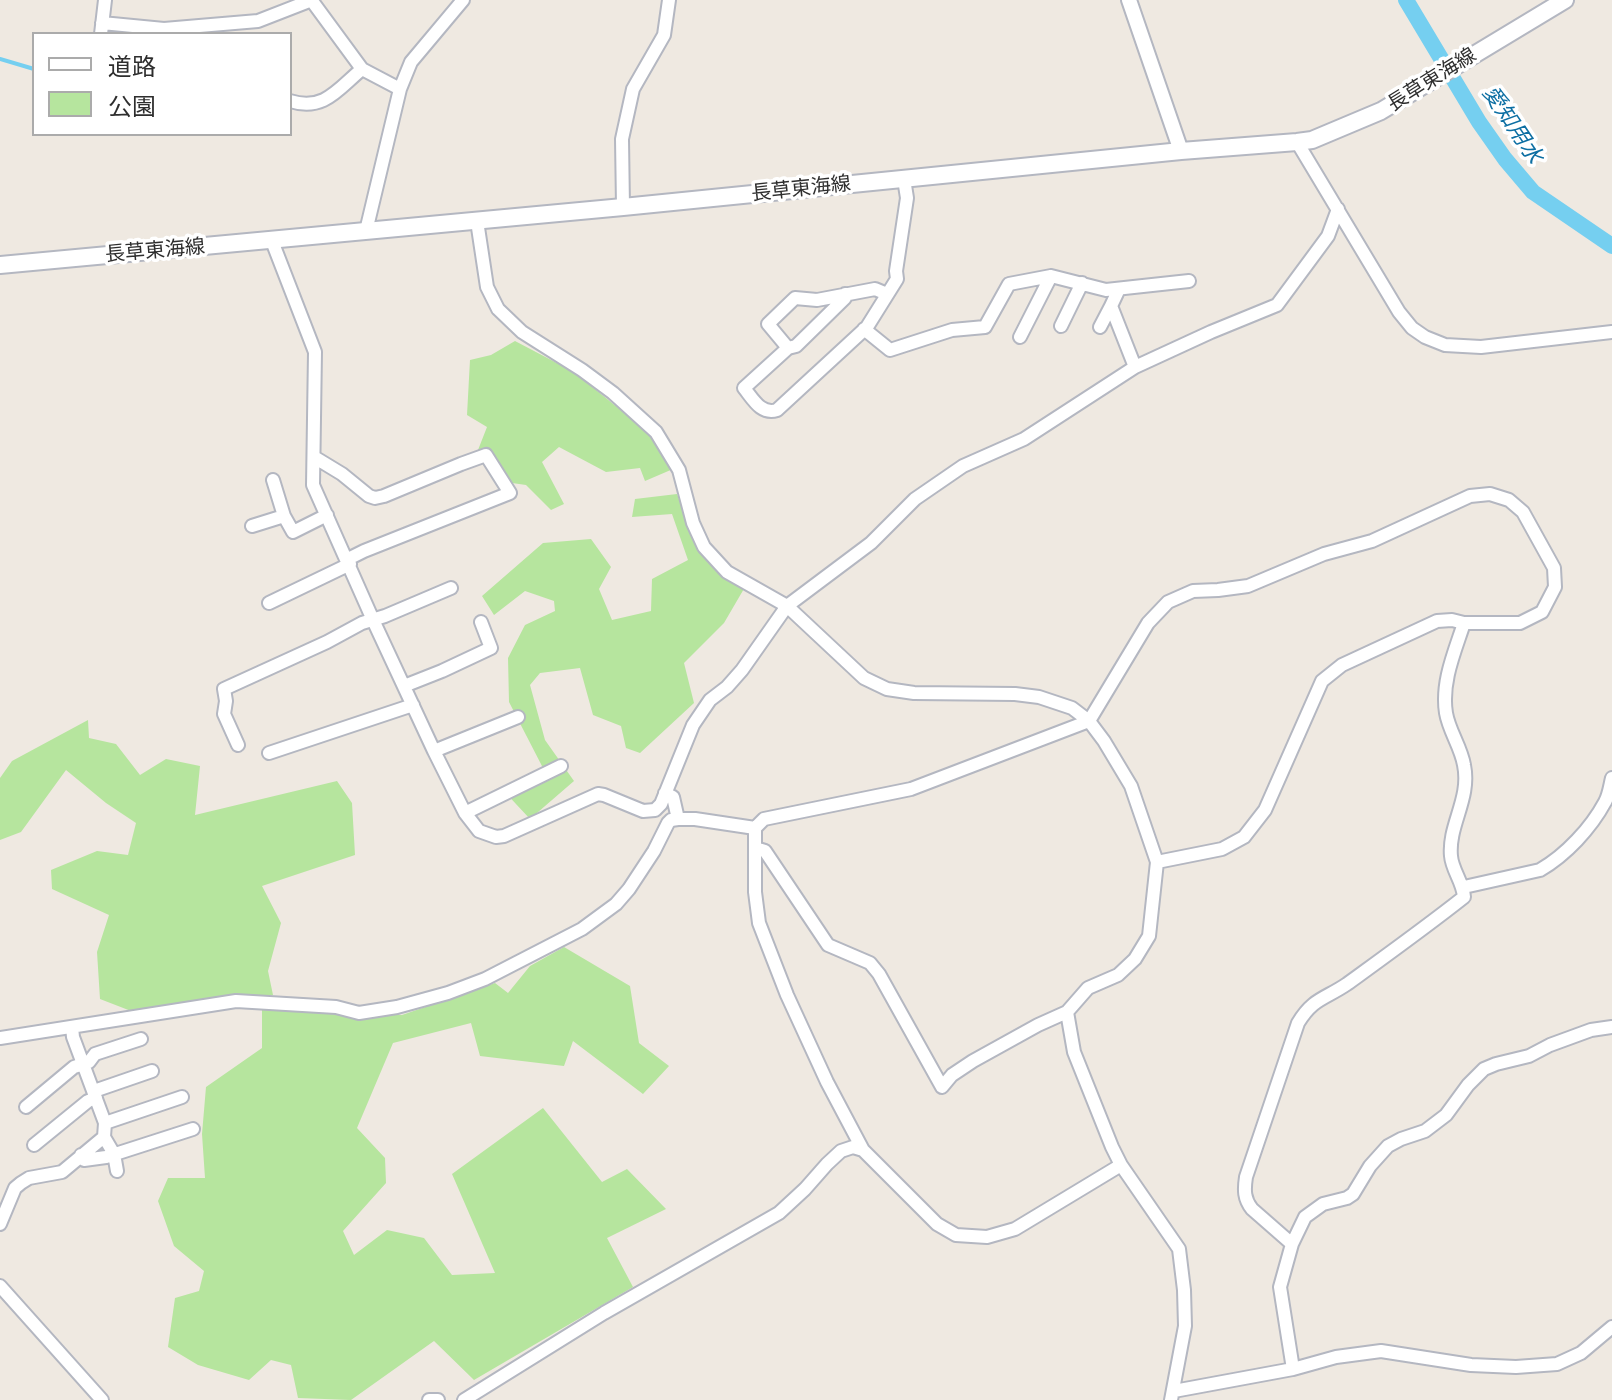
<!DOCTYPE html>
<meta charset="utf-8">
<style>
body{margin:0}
#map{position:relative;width:1612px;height:1400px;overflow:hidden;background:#efe9e1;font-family:Rubik,"Noto Sans JP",sans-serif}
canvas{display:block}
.legend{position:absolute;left:32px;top:32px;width:260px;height:104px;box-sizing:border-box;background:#fff;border:2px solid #ababab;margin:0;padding:10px 14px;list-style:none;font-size:24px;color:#2e2e2e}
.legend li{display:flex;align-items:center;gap:16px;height:40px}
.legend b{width:40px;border:2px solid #ababab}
</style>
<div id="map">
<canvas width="1612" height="1400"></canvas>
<ul class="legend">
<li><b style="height:10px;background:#fff"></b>道路</li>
<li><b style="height:22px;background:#b6e59e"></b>公園</li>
</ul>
</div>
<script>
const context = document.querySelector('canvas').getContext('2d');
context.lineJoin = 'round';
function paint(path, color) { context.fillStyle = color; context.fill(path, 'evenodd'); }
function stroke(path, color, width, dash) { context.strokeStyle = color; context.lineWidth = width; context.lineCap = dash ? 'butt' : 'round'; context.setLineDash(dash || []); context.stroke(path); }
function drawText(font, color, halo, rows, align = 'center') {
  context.font = font + ' Rubik,"Noto Sans JP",sans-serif'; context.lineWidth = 7; context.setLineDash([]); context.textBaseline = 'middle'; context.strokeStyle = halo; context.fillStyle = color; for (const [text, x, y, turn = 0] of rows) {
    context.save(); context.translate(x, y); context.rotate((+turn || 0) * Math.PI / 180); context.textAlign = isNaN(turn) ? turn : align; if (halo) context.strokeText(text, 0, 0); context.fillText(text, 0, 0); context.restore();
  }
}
paint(new Path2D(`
 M515,341l59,31 76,62 23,35 -28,12 -5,-13 -34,4 -47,-25 -17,15 22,42 -13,6 -25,-25 -14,-2 -22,-31 -12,-2 9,-23 -20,-12 3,-55 21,-5z
 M677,494l20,52 24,27 24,14 -21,36 -40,40 10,40 -54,50 -14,-5 -5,-22 -28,-11 -13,-47 -40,5 -10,12 15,55 29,41 -44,38 -28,-30 41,-21 -34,-66 -1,-44 17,-33 30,-14 -1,-10 -29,-10 -31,24 -12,-19 61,-53 48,-4 20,28 -12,22 13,31 39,-9 1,-32 36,-19 -16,-46 -40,3 3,-18z
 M88,720l1,18 27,6 24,31 26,-16 34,7 -5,49 142,-34 15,22 3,52 -93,31 19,37 -13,48 5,24 -48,1 -94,15 -31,-12 -3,-47 12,-37 -57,-26 -1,-19 46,-19 31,4 8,-32 -30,-20 -40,-33 -45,62 -21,8v-62l12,-17z
 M564,947l66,39 9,57 30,23 -26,28 -70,-53 -9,25 -84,-10 -9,-33 -78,20 -36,85 28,30 1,25 -43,48 11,24 33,-25 37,8 28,37 43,-2 -43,-99 91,-66 59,74 25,-13 39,40 -59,29 26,49 -159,93 -40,-39 -83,59 -53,-2 -7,-33 -20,-5 -22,20 -51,-15 -30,-18 7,-49 24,-7 5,-20 -30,-25 -16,-45 10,-23h37l-3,-44 4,-47 56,-39v-41l140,8 93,-32 13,10 22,-27z`), '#b6e59e');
stroke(new Path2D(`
 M0,59l34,10`), '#75cff0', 4);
stroke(new Path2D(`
 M1406,0l73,122 26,37 28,33 79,54`), '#75cff0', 16);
const minor = new Path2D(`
 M312,1l50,68 38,20
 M102,23l62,6 94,-8 54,-21
 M101,34l4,-34
 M290,101c34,11 48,-12 72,-32
 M1297,142l102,170 13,16 13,9 20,8 36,2 131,-15
 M623,207l-1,-68 11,-50 31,-54 5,-35
 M477,221l10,66 11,22 24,23 60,38 31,23 43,39 23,38 14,53 11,24 23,25 60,34 77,72 23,11 27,4 101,1 24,3 33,11 17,13 15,20 27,45 26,76 -8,74 -14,23 -17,16 -30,13 -21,24 -29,13 -65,36 -21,14 -10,12 -63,-113 -9,-11 -42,-18 -63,-94 -10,-3
 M366,231l34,-142 11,-27 52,-62
 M272,241l43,111 -2,133 60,135 61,131 31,62 14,18 17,6 8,-1 94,-42 6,1 39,16 12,-1 6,-6 32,-79 17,-25 17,-13 15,-17 45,-64 84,-63 44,-44 48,-33 61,-27 111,-72 76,-35 66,-27 51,-69 10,-27
 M1119,289l-8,17 24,61
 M887,294l-12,-5 -58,11 -22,-2 -27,26 20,24 -44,40c9,11 17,27 33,22l90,-83 30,-48 -1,-8 11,-73 -3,-19
 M1061,326l21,-43
 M1100,327l11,-21
 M864,329l26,21 62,-20 33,-3 24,-43 42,-8 55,14 83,-9
 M1020,337l31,-61
 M788,348l8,-2 49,-48v-4
 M314,457l28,17 27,22 6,2 9,-2 77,-32 25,-9 24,38 -146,58 -16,8
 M273,480l11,36 9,16 34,-17
 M252,526l32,-10
 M269,603l81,-39
 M404,686l38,-15 49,-23 -10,-26
 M238,745l-14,-31 2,-13 -2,-12 103,-47 35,-19 23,-7 66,-28
 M434,751l84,-34
 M269,753l144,-48
 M665,793l8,4 5,22h17l60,9
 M465,813l96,-47
 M1464,887l76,-17c26,-15 51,-42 65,-68 4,-7 5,-16 7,-24
 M1067,1012l7,40 38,95 9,18 58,84 5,41 1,36 -14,74
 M0,1038l236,-37 100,6 23,6 38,-6 51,-14 37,-14 97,-50 34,-25 13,-15 25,-38 14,-28 3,-3 7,-1
 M94,1091l58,-20
 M26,1107l48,-40 15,-5 6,-8 46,-15
 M105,1123l77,-26
 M104,1137l10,17 3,17
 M34,1145l54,-44 8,-3
 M863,1150l-36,-68 -40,-87 -28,-72 -4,-31v-64l9,-9 147,-30 178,-68 59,-98 20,-21 25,-11 25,-1 30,-4 76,-32 48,-13 98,-45 20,-2 19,6 14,12 31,56 1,19 -13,25 -22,11h-56l-12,-3 -15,1 -95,44 -20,16 -57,129 -21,27 -22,12 -65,13
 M81,1155l3,5 22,-3 87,-28
 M0,1224l15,-36 6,-5 8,-5 33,-6 42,-35 1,-14 -32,-86 -1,-10
 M1292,1244l-40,-35c-8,-10 -8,-19 -6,-32l52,-154c15,-25 27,-24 49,-39 40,-29 79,-57 117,-87 -1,-15 -12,-27 -13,-41 -3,-31 20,-57 13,-91 -3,-18 -15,-34 -18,-52 -5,-31 9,-62 18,-90
 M0,1286l102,114
 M1293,1369l-13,-82 12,-43 13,-27 18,-13 24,-6 6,-4 17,-28 18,-20 13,-7 24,-8 21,-16 22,-30 16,-16 12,-5 33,-8 21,-11 41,-15 21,-3
 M1174,1391l119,-22 43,-12 45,-6 90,14 45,2 41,-3 24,-11 31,-26
 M429,1400h9
 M464,1400l140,-87 175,-100 26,-24 22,-25 14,-13 12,-4 10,3 74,74 19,11 31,2 28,-8 106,-64`);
const tertiary = new Path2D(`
 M1129,0l52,151`);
const secondary = new Path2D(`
 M0,265l623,-58 558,-56 116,-9 15,-2 69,-29 184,-111`);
stroke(minor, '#b4b7c1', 16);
stroke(tertiary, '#b4b7c1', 18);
stroke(secondary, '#b4b7c1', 20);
stroke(minor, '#fff', 12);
stroke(tertiary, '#fff', 14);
stroke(secondary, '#fff', 16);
drawText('20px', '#2e2e2e', '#fff', [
 ["長草東海線",1432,80,-32],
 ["長草東海線",801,189,-6],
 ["長草東海線",155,251,-5]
]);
drawText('italic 22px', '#0d6fa3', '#fff', [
 ["愛知用水",1512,125,56]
]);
</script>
